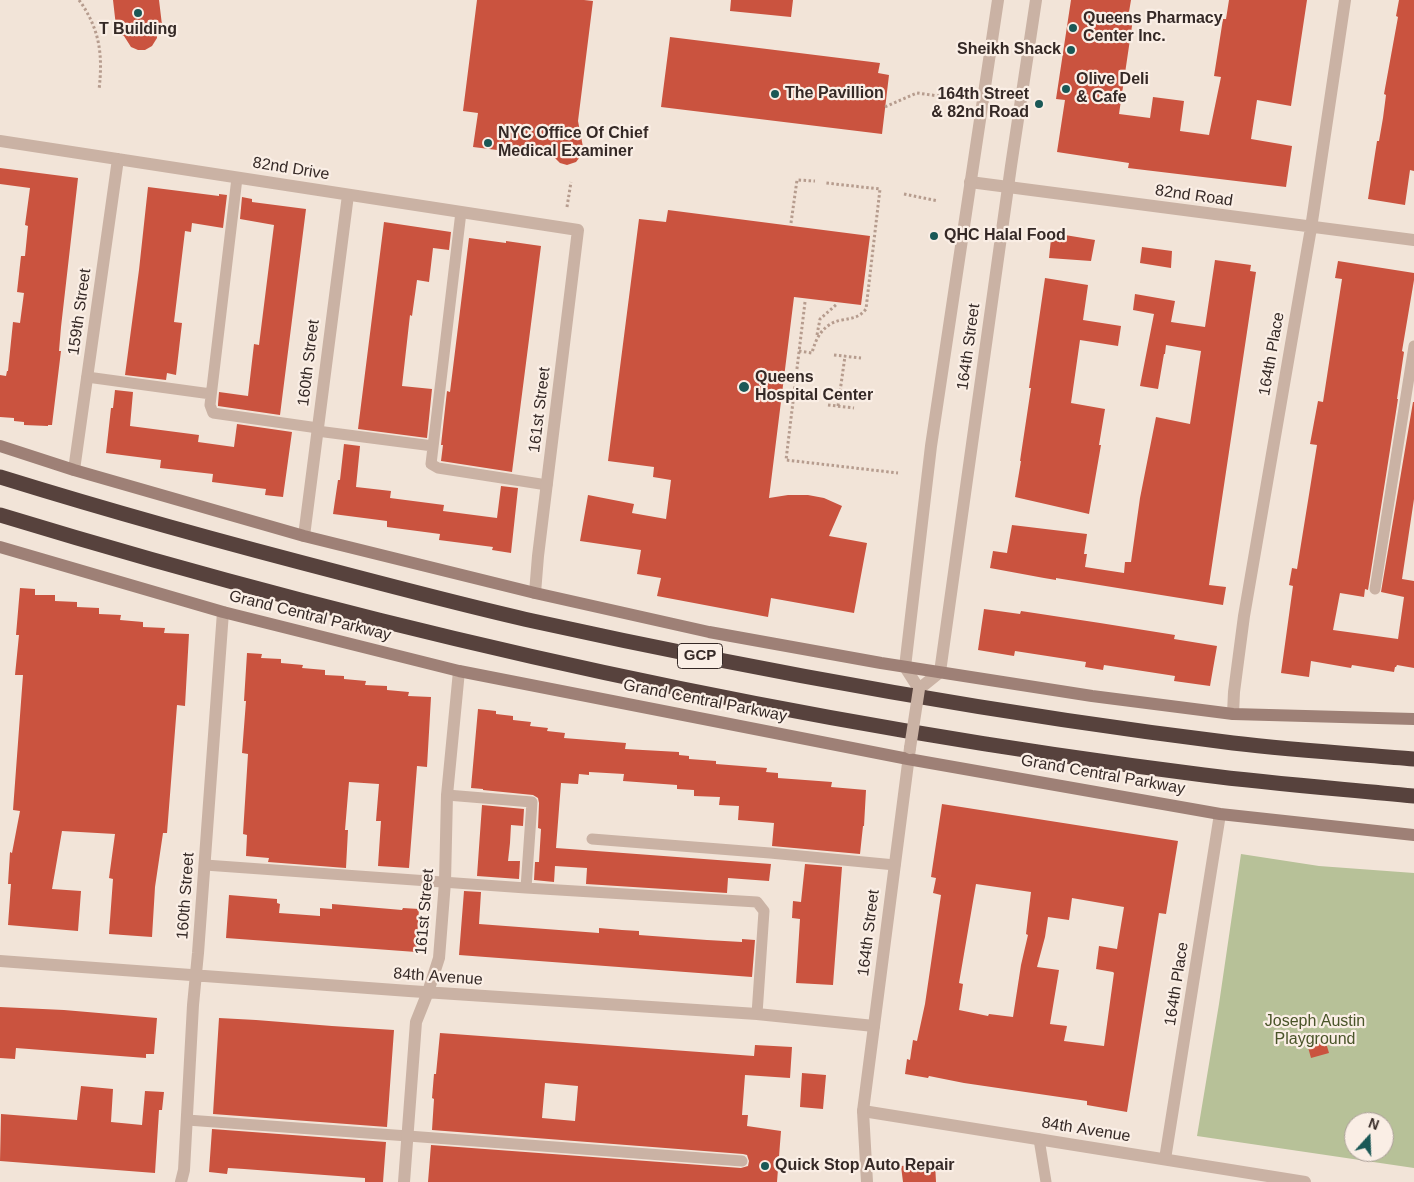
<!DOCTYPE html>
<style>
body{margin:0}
#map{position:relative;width:1414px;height:1182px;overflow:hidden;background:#f2e4d8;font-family:Helvetica,sans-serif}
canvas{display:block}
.north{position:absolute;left:1344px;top:1112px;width:50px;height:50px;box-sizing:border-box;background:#faeee5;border:1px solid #ab9f99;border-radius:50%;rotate:20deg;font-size:14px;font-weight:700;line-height:20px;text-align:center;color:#352926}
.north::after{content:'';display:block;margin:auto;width:18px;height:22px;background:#1a5856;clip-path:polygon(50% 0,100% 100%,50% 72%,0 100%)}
</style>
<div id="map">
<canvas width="1414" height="1182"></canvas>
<div class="north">N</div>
</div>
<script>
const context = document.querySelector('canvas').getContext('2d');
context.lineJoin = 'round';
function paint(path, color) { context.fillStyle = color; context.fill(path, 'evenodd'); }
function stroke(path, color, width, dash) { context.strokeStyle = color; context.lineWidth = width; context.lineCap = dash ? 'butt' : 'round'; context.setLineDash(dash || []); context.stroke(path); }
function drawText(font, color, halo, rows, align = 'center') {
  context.font = font + ' Helvetica,sans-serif'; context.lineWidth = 4.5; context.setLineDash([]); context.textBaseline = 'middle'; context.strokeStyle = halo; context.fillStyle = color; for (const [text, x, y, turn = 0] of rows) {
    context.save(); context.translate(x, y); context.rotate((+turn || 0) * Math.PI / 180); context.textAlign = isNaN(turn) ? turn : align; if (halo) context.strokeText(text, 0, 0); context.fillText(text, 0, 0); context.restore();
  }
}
paint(new Path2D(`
 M1241,854l78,12 95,7v295l-217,-32 22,-132zM1354,1122h30v30h-30z`), '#b7c198');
paint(new Path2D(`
 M113,0h46l3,25 -6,1 1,12 -5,8 -7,4h-7l-7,-3 -7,-11 -7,-1z
 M477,0h107l9,1 -15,120 5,26v6l-7,9 -9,3 -7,-2 -6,-6 -81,-10 5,-34 -15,-2z
 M731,0h62l-2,17 -61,-6z
 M1071,0h60l-3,18 5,1 -14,95 31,4 3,-21 31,4 -4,30 29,4 12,-58 -7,-1 9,-57h3l3,-19h78l-16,106 -34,-6 -6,39 41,7 -6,41 -158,-19 1,-5 -72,-11 8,-52 -9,-1z
 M1399,0h15v171l-4,-1 -5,35 -37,-6 9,-58h2l4,-23 3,-23 -2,-1 14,-77 -2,-1z
 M670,37l210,26 -2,10 11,2 -7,59 -221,-27z
 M0,168l78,10 -17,149 -2,24h2l-9,74h-4v1l-24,-1v-3l-10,-1v-3l-14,-1v-42l6,1 1,-5h1l5,-49 7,1 4,-30 -7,-1 4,-36h4l3,-30 -3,-1 5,-37 -30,-4z
 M148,187l71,9v-2l8,1 -4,33 -31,-5 -1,9 -6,-1 -11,91 8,1 -6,52 -9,-2 -1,7 -41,-5 14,-105z
 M242,197l10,2v3l54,7 -26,206 -62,-9v-2l1,-12 29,4 6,-52 5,1 15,-120 -34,-6z
 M668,210l202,26 -9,69 -67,-8 -25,201 19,-3h20l16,3 18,8 -13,30 38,7 -13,70 -83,-15 -3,19 -111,-21 4,-18 -24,-4 4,-24 -61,-9 8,-46 46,9 -2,9 34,6 5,-39 -18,-3 1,-10 -46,-6 31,-242 27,3z
 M384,222l67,10 -2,18 -16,-2 -4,34 -12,-2 -5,36 -2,-1 -8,71 30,3 -5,49 -69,-9z
 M1059,234l36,6 -4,21 -42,-3 2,-19 8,1z
 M469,238l37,5v-2l35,5 -29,226 -71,-11 2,-16h-2l6,-54 3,1z
 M1142,247l30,4 -1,17 -31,-5z
 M1215,260l36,5 -1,6 6,1 -47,313 17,2 -3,18 -167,-27v2l-12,-2 -54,-10 3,-17 14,2 5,-28 75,9 -3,20h3l-2,13 39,6 1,-11h6l9,-64 16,-81 34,7 11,-73 -35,-6 -1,9h-1l-6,35 -18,-3 14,-72 -21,-4 2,-16 40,7 -4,21 34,5z
 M1338,261l76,12v7l-12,71 2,1 -7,47h1l-30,191 -3,-1 -1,8 -24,-4 -7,37 65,9 6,-42 -23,-5 32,-190h1v97l-12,80 12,2v87l-17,-3 -1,2h-1l-1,5 -42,-7 -1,3 -40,-7 -2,16 -28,-4 12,-87 -4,-1 3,-17 5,1 20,-124 -7,-1 8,-43 5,1 19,-123 -7,-1z
 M1045,278l43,7 -5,35 38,6 -3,20 -38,-6 -9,63 34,6 -6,36h2l-12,69 -74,-17 6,-36h-1l11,-73h-2z
 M115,390l18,2 -3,34 69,9 -1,7 36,5 3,-23 55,8 -9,65 -18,-2 1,-6 -54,-7 1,-8 -53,-6 1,-8 -55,-7 5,-45h2z
 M344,444l16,2 -4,41 35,4 -1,7 54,7 -1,6 54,7 4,-32 17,2 -7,65 -19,-3 1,-3 -54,-7 1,-6 -53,-7v-6l-54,-7 5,-34h2z
 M20,588l15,1v6h20v6l22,1v5l22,1v6l22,1 -1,5 23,2v5l22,1 -1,5 25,1 -4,72 -8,-1 -10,128h-4l-8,54 -3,50 -43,-3 4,-55 -4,-1 6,-44 -53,-3 -10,58 29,2 -3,40 -70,-6 3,-41h-3l2,-32 2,1 8,-42 -7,-1 10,-135h-8l4,-40h-3z
 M984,609l36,5 1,-3 79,12 75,12 -1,4 43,7 -7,40 -36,-5 1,-5 -71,-11 -1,5 -18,-3 1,-5 -71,-11 -1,5 -36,-6z
 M247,653l15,1 -1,4 20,1v4l22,2 -1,3 23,2v5l19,1v3l22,2 -1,4 22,1v4l22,2 -1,4 23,1 -4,70 -10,-1 -8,102 -31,-2 3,-45h-5l3,-37 -30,-2 -4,48h3l-2,38 -78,-6 1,-4 -23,-2 1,-21 -4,-1 5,-80 -6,-1 4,-52h-2z
 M478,709l18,2v3l17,2v4l18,2 -1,4 18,2 -1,3 18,2 -1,5 62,5 -1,6 54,3v3l10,1v3l27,2v3l51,4 -1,4 12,1v5l54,4 -1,5 35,3 -2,36h-1l-3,28 -88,-8 2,-23 -36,-3 1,-14 -20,-1 1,-8 -26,-1v-6l-17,-1v-4l-54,-4 1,-7 -35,-2v3l-10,-1 -1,10 -17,-1 -5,65 215,16 -2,17 -41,-3 -1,15 -141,-9 1,-16 -32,-2 -1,16 -20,-2 1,-18h4l2,-33 -3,-1 1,-25 -1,-5 -5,-3 -50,-5v-1l-12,-1z
 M942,804l236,37 -12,73 -7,-1 -32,199 -40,-7v-4l-123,-18 -35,-7 -1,2 -23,-4 2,-15 3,1 3,-20 4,1 8,-37 16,-109 -8,-2 3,-15 -5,-1zM976,884l55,8 -5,42 2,1 -7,30 -8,52 -24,-3 -1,2 -29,-6 4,-26 -4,-1zM1072,898l52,9 -7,42 -18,-3 -3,23 17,3 1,1 -10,73 -40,-5 3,-15 -17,-2 9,-54 -22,-3 8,-30 3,-20 21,3z
 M482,805l42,4 -1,17 -12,-1 -1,18 -2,18h12l-1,18 -42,-3z
 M805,864l37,3 -9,118 -37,-2 4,-64 -8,-1 1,-17 8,1z
 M464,891l17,1 -2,32 120,9v-5l23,2 17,1v4l68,5 35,2v-3l13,1 -3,37 -293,-22z
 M229,895l48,4v4l3,1 -1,9 41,3v-8l12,1v-5l70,6 1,-2 16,1 -3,43 -190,-14z
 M0,1007l64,3 93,8 -3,36h-8v4l-130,-10 -1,11 -15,-1z
 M219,1018l37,2 76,6 62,4 -7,97 -174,-13z
 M440,1033l314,23 1,-11 37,2 -2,31 -45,-3 -3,40h6l-1,11 34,5 -4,51h-349l3,-37 310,23 7,-2 1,-5 -2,-6 -4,-1 -311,-24 2,-31 -2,-1 2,-24h2zM545,1083l33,3 -3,35 -33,-3z
 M1324,1036l5,17 -18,5 -5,-18z
 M802,1073l24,2 -3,34 -23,-2z
 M81,1086l32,3 -2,33 31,3 3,-34 19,1 -2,18h-3l-4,63 -155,-12 1,-47 76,6z
 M212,1129l174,13 -3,40h-18v-4l-121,-9 -16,-1 -1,6 -18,-2z
 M935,1163l1,19h-33l-2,-16z`), '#ca533f');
stroke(new Path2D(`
 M79,0c21,29 24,55 20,90
 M885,107l32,-14 36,5
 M904,194l34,7
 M567,207l4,-25
 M791,223l6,-43 18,1
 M805,302l-19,158 112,13
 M817,335l3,-16 17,-15
 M799,351l13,2c4,-16 12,-30 30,-33 10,-2 17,-2 24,-11l14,-120 -54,-6
 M834,355l27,3
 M828,405l26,3
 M838,406l7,-50`), '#b69c8e', 3, [2.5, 2.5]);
stroke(new Path2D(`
 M237,178l-27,227 3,8 105,15
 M461,212l-30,252 7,4 109,17
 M87,377l124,17
 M317,431l116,15
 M1375,589l39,-243
 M447,795l85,7 -6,86
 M592,839l178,14 125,12
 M205,865l321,23 231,14 7,9 -7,103
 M187,1120l221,16 334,25
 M1039,1139l7,43`), '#cab2a4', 11);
stroke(new Path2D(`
 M0,141l578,89 -40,326 -3,37
 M970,182l444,58
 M74,470l44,-311
 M304,536l44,-341
 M1233,714l1,-22 10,-76 67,-388 34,-228
 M0,961l409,30 348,23 117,12
 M863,1111l442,71
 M1165,1159l55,-345
 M181,1182l3,-12 9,-165 5,-52 25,-341
 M404,1182l12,-160 12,-30 11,-34 6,-76 2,-87 12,-124`), '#cab2a4', 12);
stroke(new Path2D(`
 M998,0l-67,446 -26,221 14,22 21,-17 71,-506 25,-166
 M867,1182l-4,-71 47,-363`), '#cab2a4', 12);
stroke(new Path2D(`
 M0,446l74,24 230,66 231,57 174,39 172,31 211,33 141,18 181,5
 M0,547l223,65 236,59 449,88 312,55 194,21`), '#9e8076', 12);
stroke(new Path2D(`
 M0,477c116,36 232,68 349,98 61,16 122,32 184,46 231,51 465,93 700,122 60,7 121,11 181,16
 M0,515c393,120 796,209 1204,260 70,9 140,14 210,21`), '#57423d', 15);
stroke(new Path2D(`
 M910,748l9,-59`), '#cab2a4', 12);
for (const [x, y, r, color] of [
 [138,13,5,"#1a5856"],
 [1073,28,5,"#1a5856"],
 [1071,50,5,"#1a5856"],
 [1066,89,5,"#1a5856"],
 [775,94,5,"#1a5856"],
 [1039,104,5,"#1a5856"],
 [488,143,5,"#1a5856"],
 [934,236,5,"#1a5856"],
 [744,387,6,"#1a5856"],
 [765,1166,5,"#1a5856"]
]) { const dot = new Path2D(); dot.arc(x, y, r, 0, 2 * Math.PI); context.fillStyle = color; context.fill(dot); stroke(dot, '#faeee5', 2); }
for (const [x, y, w] of [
 [700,656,45]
]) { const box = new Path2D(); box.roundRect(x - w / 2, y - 12.5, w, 25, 4); context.fillStyle = '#faeee5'; context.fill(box); stroke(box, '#352926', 1); }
drawText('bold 15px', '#352926', null, [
 ["GCP",700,656]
]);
drawText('bold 16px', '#352926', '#faeee5', [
 ["Queens Pharmacy",1083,19],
 ["Center Inc.",1083,37],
 ["T Building",138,30,"center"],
 ["Sheikh Shack",1061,50,"right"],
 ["Olive Deli",1076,80],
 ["& Cafe",1076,98],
 ["The Pavillion",785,94],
 ["164th Street",1029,95,"right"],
 ["& 82nd Road",1029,113,"right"],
 ["NYC Office Of Chief",498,134],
 ["Medical Examiner",498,152],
 ["QHC Halal Food",944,236],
 ["Queens",755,378],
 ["Hospital Center",755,396],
 ["Quick Stop Auto Repair",775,1166]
], 'left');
drawText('16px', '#352926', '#faeee5', [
 ["82nd Drive",291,169,9],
 ["82nd Road",1194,196,8],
 ["159th Street",80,312,-82],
 ["164th Street",969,347,-82],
 ["164th Place",1272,354,-80],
 ["160th Street",309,363,-83],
 ["161st Street",540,410,-83],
 ["Grand Central Parkway",310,616,14],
 ["Grand Central Parkway",705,701,11],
 ["Grand Central Parkway",1103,775,10],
 ["160th Street",186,896,-86],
 ["161st Street",425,912,-85],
 ["164th Street",869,933,-83],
 ["84th Avenue",438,977,4],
 ["164th Place",1177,984,-81],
 ["84th Avenue",1086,1130,9]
]);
drawText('16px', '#495429', '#faeee5', [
 ["Joseph Austin",1315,1022],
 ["Playground",1315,1040]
]);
</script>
